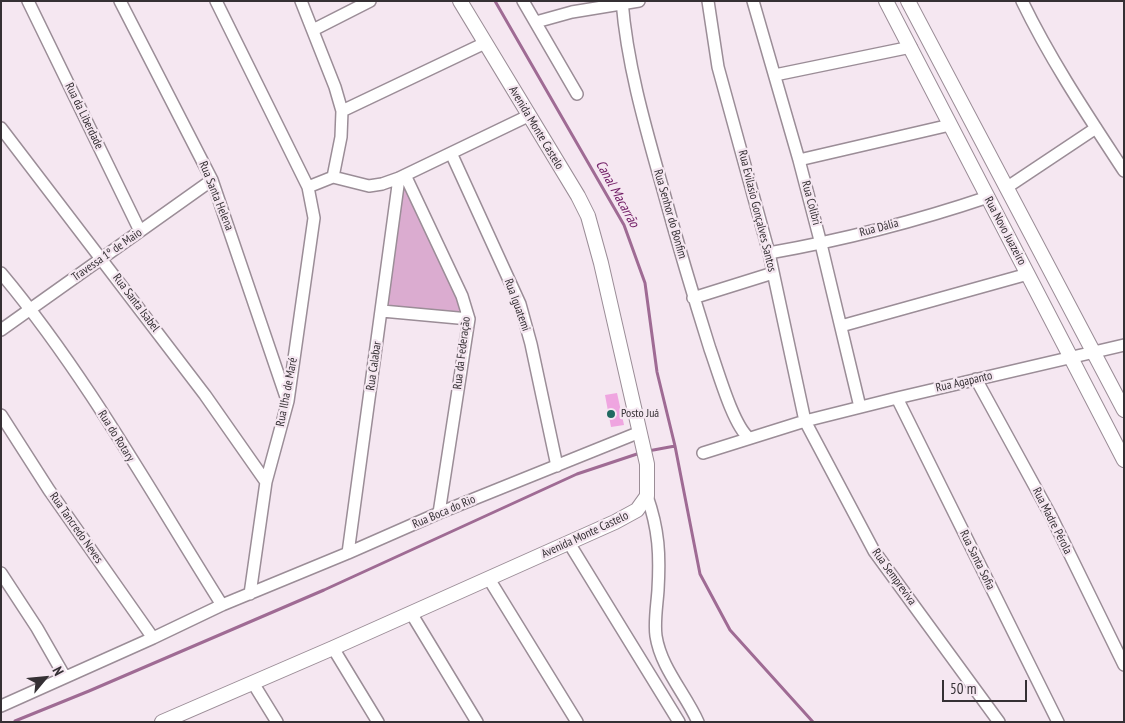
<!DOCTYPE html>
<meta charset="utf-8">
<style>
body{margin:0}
#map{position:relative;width:1125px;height:723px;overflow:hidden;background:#f5e7f1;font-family:"PT Sans Narrow",sans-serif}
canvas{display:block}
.frame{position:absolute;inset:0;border:2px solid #353034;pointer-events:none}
.north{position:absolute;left:20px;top:653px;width:50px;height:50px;-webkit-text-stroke:4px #f5e7f1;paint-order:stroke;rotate:62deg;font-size:14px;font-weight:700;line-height:20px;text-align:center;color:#353034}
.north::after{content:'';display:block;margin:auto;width:18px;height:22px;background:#353034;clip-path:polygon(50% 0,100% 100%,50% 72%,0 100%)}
.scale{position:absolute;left:942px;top:680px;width:85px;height:22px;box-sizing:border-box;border:2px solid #353034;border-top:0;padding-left:6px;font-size:15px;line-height:18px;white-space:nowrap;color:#353034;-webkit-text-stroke:4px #f5e7f1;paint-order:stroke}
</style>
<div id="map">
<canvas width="1125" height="723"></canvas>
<div class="frame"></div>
<div class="north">N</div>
<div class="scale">50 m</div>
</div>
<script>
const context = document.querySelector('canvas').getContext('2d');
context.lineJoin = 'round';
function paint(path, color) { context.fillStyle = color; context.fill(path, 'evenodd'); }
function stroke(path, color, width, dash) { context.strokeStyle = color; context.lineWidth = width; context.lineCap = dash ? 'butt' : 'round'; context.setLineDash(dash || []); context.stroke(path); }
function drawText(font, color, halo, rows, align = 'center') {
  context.font = font + ' "PT Sans Narrow",sans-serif'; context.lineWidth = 4.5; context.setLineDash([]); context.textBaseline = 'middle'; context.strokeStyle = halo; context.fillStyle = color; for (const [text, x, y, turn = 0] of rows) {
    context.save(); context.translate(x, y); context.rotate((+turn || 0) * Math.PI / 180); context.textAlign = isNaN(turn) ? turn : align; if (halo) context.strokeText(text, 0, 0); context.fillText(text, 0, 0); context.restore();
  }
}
paint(new Path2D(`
 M403,180l63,136 -80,-9z`), '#dbacd0');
stroke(new Path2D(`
 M495,1l129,224 21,58 12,89 18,74 25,128 30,56 83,92
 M648,451l27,-5
 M15,721l74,-30 235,-101 253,-116 63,-21`), '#9f6b94', 3);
paint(new Path2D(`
 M617,393l7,32 -13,2 -6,-32z`), '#efa5e0');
const minor = new Path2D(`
 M28,1l112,230
 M120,1l92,179 75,220
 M216,1l92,186 6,31 -26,183 -22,81 -16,112
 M301,1l34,86 7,24 -1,26 -8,40 -25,10
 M523,1l54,93
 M622,1c5,63 23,125 40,185 15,55 31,109 48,163 8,22 23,76 39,89
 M708,1l10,66 51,186 36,168 69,130 125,171
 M753,1l46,159 22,84 39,163
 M1022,1c29,60 66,115 102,170
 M536,22l36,-10 67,-11
 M313,30l57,-29
 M775,75l136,-28
 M342,111l143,-68
 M1,128l204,267 61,87
 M451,153l69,151 11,40 26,122
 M799,160l151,-35
 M405,175l57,121 7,23 -30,194
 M333,177l36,9 13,-2 17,-6 129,-62
 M1006,188l90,-60
 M769,253c74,-13 148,-32 219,-56
 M1,273c84,100 151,221 221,332
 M693,298l80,-25
 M382,311l87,8
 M841,326l187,-52
 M1,330l211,-150
 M976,379l75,137 73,149
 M897,398l161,324
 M1,415l48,75 104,148
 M703,453l102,-32 92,-23 227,-53
 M647,496c12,34 13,59 11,94 -1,15 -4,32 -2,46 5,32 29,57 42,86
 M569,543l110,179
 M348,553l51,-375
 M1,573l36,55 28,49
 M489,579l88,143
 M411,613l66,109
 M333,648l45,74
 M253,683l24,39
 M1,706l152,-68 69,-33 126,-52 91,-40 201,-81`);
const tertiary = new Path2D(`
 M886,1l238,459
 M908,1l216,409
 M162,722l171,-74 282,-126 22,-12 10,-14v-32l-46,-201 -13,-47 -10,-20 -118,-195`);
stroke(minor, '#9b8d97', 14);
stroke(tertiary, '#9b8d97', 16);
stroke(minor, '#fff', 11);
stroke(tertiary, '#fff', 14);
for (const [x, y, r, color] of [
 [611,414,5,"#206961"]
]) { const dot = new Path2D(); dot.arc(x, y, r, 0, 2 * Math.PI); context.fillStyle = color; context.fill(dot); stroke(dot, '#f5e7f1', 2); }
drawText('12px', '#353034', '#f5e7f1', [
 ["Rua da Liberdade",84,116,64],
 ["Avenida Monte Castelo",536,128,59],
 ["Rua Santa Helena",216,196,68],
 ["Rua Colibri",811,203,75],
 ["Rua Evilasio Gonçalves Santos",757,211,76],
 ["Rua Senhor do Bonfim",670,214,74],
 ["Rua Dália",879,228,-15],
 ["Rua Novo Juazeiro",1005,231,62],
 ["Travessa 1º de Maio",107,255,-35],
 ["Rua Santa Isabel",136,303,53],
 ["Rua Iguatemi",517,305,70],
 ["Rua da Federação",462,353,-83],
 ["Rua Calabar",374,366,-82],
 ["Rua Agapanto",964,382,-13],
 ["Rua Ilha de Maré",287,392,-79],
 ["Rua do Rotary",116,436,58],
 ["Rua Boca do Rio",444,512,-23],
 ["Rua Madre Pérola",1052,521,63],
 ["Rua Tancredo Neves",76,528,55],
 ["Avenida Monte Castelo",585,535,-25],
 ["Rua Santa Sofia",977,560,64],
 ["Rua Sempreviva",894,577,54]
]);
drawText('12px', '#353034', '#f5e7f1', [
 ["Posto Juá",621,414]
], 'left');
drawText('italic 14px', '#731f67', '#f5e7f1', [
 ["Canal Macarrão",617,194,61]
]);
</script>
